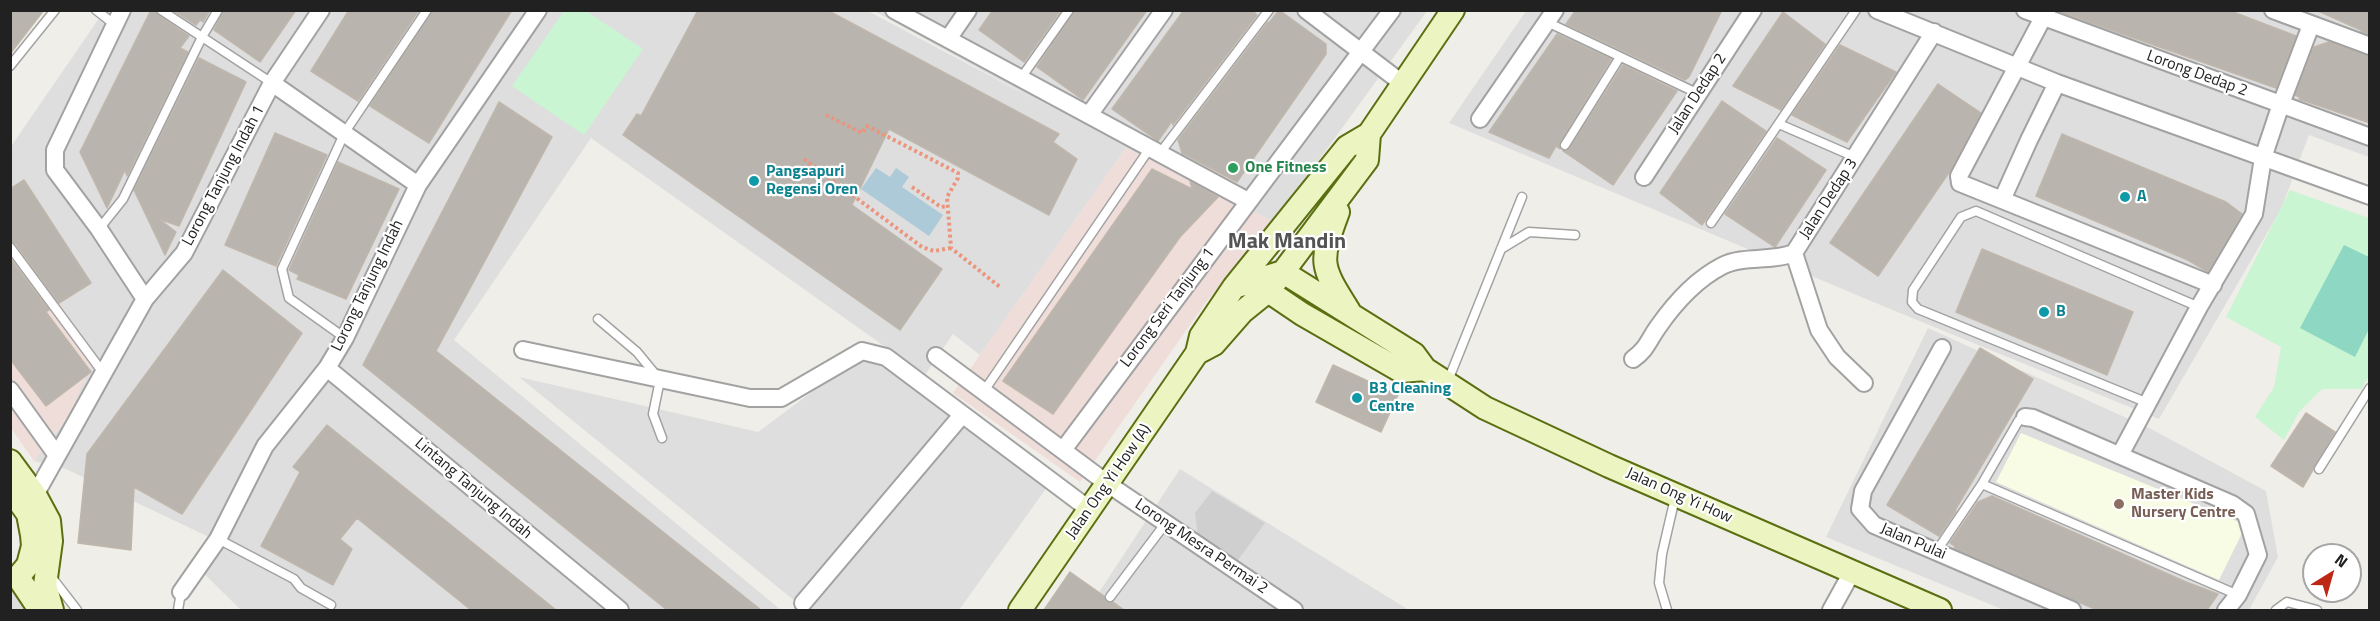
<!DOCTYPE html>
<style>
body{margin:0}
#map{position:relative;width:2380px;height:621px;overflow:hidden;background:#f0eee8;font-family:"Titillium Web",sans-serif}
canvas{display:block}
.frame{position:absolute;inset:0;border:12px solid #212121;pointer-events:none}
.north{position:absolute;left:2302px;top:543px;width:60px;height:60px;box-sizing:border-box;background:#fff;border:2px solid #a6a6a6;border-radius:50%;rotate:37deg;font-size:16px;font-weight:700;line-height:24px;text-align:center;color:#212121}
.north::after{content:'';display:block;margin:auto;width:21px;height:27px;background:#bd2814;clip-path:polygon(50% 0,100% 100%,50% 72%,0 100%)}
</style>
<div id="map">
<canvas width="2380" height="621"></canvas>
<div class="frame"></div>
<div class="north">N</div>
</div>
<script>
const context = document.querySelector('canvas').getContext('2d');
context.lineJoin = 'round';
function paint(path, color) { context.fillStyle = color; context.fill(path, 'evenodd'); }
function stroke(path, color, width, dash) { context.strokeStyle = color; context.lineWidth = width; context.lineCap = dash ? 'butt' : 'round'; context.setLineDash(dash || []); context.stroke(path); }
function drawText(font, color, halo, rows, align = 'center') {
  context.font = font + ' "Titillium Web",sans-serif'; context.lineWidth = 4.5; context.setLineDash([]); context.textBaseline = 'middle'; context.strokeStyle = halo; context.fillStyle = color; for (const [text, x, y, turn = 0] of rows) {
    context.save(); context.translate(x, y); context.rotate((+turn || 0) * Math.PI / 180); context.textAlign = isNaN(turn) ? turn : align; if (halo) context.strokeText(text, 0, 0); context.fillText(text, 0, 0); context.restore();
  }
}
paint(new Path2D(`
 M104,11h764l175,93 -169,-93h553l-153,211 -148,-74 -146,207 -27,-21 -28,41 -334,-237 -137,202 327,270h-540l-46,-45 16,-27 -145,-69 -32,-8 36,-47 -59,-179 -1,-87z
 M1526,11h843v146l-60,-22 -28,74 -122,210 -281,-115 -429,-181z
 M1928,328l225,102 113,61 12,66 -29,53h-245l-178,-73z
 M863,354l192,122 -96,134h-153l-287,-233 239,55z
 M1180,469l229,141h-319l-2,-1z
 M11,588l16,22h-16z`), '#dedede');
paint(new Path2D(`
 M1126,148l148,74 -68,80 -126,180 -127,-89z
 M10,235l86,119 -26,60 -36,47 -23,-33z`), '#efddd9');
paint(new Path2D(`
 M2021,433l225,92 -27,55 -223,-98z`), '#f9fce5');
paint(new Path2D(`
 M1212,491l53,32 -27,37 -40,-23 -3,-24z`), '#cfcfcf');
paint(new Path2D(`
 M564,11h22l57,38 -59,86 -72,-49z
 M2290,190l79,28 1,157 -9,14h-39l-23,23 -15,28 -29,-23 19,-30 7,-40 -55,-30z`), '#caf5d3');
paint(new Path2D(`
 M2344,245l25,12v72l-14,28 -55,-29z`), '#8ed7c3');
paint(new Path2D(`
 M876,168l14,9 6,-9 13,9 -7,10 41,28 -14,21 -68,-47z`), '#adcad9');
const building = new Path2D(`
 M10,10h34l-34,44z
 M151,10h4l3,5 31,21 -9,12 8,4 -61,124 -2,-6 -18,38 -27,-56z
 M173,10h37l-7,12 -3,-2 -4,5z
 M224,10h72l-36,52 -46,-32z
 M349,10h70l-61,91 -47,-30z
 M433,10h79l-83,133 -59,-37z
 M698,10h129l232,124 -6,8 24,17 -28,56 -160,-86 -37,76 90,64 -42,61 -277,-195 14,-21 4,2z
 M993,10h68l-37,52 -45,-32z
 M1075,10h72l-64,90 -46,-33z
 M1184,10h68l5,5 -84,110 -1,-4 -14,20 -46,-32z
 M1279,10l47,34v10l-89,128 -55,-29 -4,-13 90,-118 1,1z
 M1576,10h146l-33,67 -4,3 -119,-56z
 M2062,10h166l68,26 -20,52 -176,-62 -39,-14z
 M2316,10h54v25l-9,-4h2z
 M1783,12l42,32 -44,66 -48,-24z
 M1557,34l54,25 -51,83v7l-4,-3 -7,12 -60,-26z
 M2329,42l41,14v67l-71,-24 1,-2 -5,-2 19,-48z
 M1840,45l56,27 -49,70 -55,-27z
 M199,58l47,24 -67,144 -20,-7 17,13 -11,23 -31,-65z
 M1623,65l54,26 -64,94 -50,-34 7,-3z
 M1938,84l43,29 -31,58 -72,105 -48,-33z
 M1722,101l44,30 -64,94 -42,-32z
 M499,102l53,35 -116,214 325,259h-94l-304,-245z
 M275,133l52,22 -51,111 -51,-21z
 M2062,134l164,68 16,12 -34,58 -20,-12 -152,-64z
 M1777,138l49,32 -51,77 -50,-33z
 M338,162l61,27 -53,110 -49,-20 2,-4 -10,-5z
 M1152,169l40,20 -2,-8 28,16 -38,40 -127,177 -50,-33z
 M24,180l67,103 -32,20 -44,-60 -5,-2v-52z
 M1982,249l151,63 -26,63 -151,-63z
 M10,258l39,52 -3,2 45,60 -45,34 -36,-47z
 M223,270l79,63 -120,181 -48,-27 -3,63 -53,-7 9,-89z
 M1980,348l53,31 -79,133 2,-1 -17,25 -52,-31z
 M1333,365l65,30 -17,37 -65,-30z
 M2306,413l29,19 -32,55 -32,-21z
 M327,425l229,185h-85l-114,-92 -17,21 12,10 -19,36 -72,-39 39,-74 -7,-5z
 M1992,496l194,86 32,12 -11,16h-110l-143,-62 1,-2 -5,-3 28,-41z
 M1070,572l34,24 3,6h6l11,8h-80z`);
paint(building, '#b9b4ae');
stroke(building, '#c0b7ac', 1.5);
const lane = new Path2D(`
 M96,10l18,14
 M161,10l111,73
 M1547,22l152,72
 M10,66l45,-56
 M1021,78l48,-68
 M1779,124l76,33
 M1565,145l55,-88
 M1160,153l109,-143
 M1711,223l145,-213
 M99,229l24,-30 79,-162 16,-27
 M10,247l94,127
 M1501,249l28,-17 46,3
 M598,319l39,33 23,28 -7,34 9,24
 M345,338l-56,-40 -7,-29 63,-137 82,-122
 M1447,383l75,-186
 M984,391l166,-243
 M2148,403l-230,-94 -6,-7 1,-12 48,-73 15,-6 223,96
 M2319,469l51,-81
 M1982,484l256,111
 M218,539l76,40 7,9 30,17
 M1936,552l46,-68 37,-64 6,-3
 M50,575l27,35
 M1110,597l55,-73
 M178,610l3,-18
 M1667,610l-8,-27 3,-29 13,-56
 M2276,610l11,-8 30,8`);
const street = new Path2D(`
 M122,10l-67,140v20l44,59 46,70
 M894,10l354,191
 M1306,10l96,73
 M1877,10l180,73 313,113
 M2025,10l345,127
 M2047,10l-88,166 1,7 253,102
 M2273,10l97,36
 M948,39l20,-29
 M272,83l146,102
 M1089,115l75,-105
 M1480,119l75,-109
 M1644,177l109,-167
 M2002,200l27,-60 28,-57
 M1794,253l25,77 18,27 27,26
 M1942,348l-79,143 -3,18 14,16 198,85
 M523,350l227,48h31l81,-47 24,6 204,153
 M936,356l172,128 186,126
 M1633,359c14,-10 15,-18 25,-32 16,-23 39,-48 64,-61 22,-11 50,-4 72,-13l140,-221
 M327,368l293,242
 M10,390l46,64
 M2025,417l8,1 199,86 14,10 12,41 -20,40 -12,15
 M1063,450l329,-440
 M2120,455l79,-148 55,-93 9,-56 18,-54 30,-79
 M35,495l110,-196 39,-46 88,-170 49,-73
 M181,592l37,-53 47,-93 62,-78 18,-30 73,-153 120,-175
 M803,603l159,-188
 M1831,610l21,-38`);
const secondary = new Path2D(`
 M1338,212c-19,51 -18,53 11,99
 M1234,287l49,-15 131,82 11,15 60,39 124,58 331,144
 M1268,291l34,23 99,57 24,-2
 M1197,353l17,-9 28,-32 26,-21 15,-19 84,-112 2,-26
 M10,461l25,34 14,26 2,20 -6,44 7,25
 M10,489l18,25 4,21 1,11 -5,19 -10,12 22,33
 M1020,610l177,-257 4,-17 33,-49 113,-140 22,-13 84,-124`);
stroke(lane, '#a2a2a2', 11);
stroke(street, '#a2a2a2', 20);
stroke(secondary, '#5a6f10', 26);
stroke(new Path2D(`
 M826,115l36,18 5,-7 91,47v5l-11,19 4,51 49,39
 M804,159l118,88 12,4 17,-3
 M912,187l29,20 7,-1`), '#ec957d', 4, [3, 3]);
stroke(lane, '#fff', 8);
stroke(street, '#fff', 16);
stroke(secondary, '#ecf4c2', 22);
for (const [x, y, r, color] of [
 [1233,168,6,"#2e9e5b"],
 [754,181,6,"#0f9aa8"],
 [2125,197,6,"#0f9aa8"],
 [2044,312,6,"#0f9aa8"],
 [1357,398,6,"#0f9aa8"],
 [2119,504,6,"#8d6e63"]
]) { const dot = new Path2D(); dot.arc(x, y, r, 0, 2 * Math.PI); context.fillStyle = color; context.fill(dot); stroke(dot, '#fff', 2); }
drawText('16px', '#212121', '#fff', [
 ["Lorong Dedap 2",2197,74,20],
 ["Jalan Dedap 2",1698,94,-57],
 ["Lorong Tanjung Indah 1",224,176,-62],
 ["Jalan Dedap 3",1829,199,-57],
 ["Lorong Tanjung Indah",368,286,-64],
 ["Lorong Seri Tanjung 1",1168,308,-53],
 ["Jalan Ong Yi How (A)",1109,482,-55],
 ["Lintang Tanjung Indah",473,489,40],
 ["Jalan Ong Yi How",1679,496,24],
 ["Jalan Pulai",1913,542,23],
 ["Lorong Mesra Permai 2",1201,547,34]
]);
drawText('bold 16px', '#27864d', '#fff', [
 ["One Fitness",1245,168]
], 'left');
drawText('bold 16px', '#0d838f', '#fff', [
 ["Pangsapuri",766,172],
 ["Regensi Oren",766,190],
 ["A",2137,197],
 ["B",2056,312],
 ["B3 Cleaning",1369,389],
 ["Centre",1369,407]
], 'left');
drawText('bold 16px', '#785e54', '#fff', [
 ["Master Kids",2131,495],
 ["Nursery Centre",2131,513]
], 'left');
drawText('bold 22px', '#545454', '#fff', [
 ["Mak Mandin",1287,243]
]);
</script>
